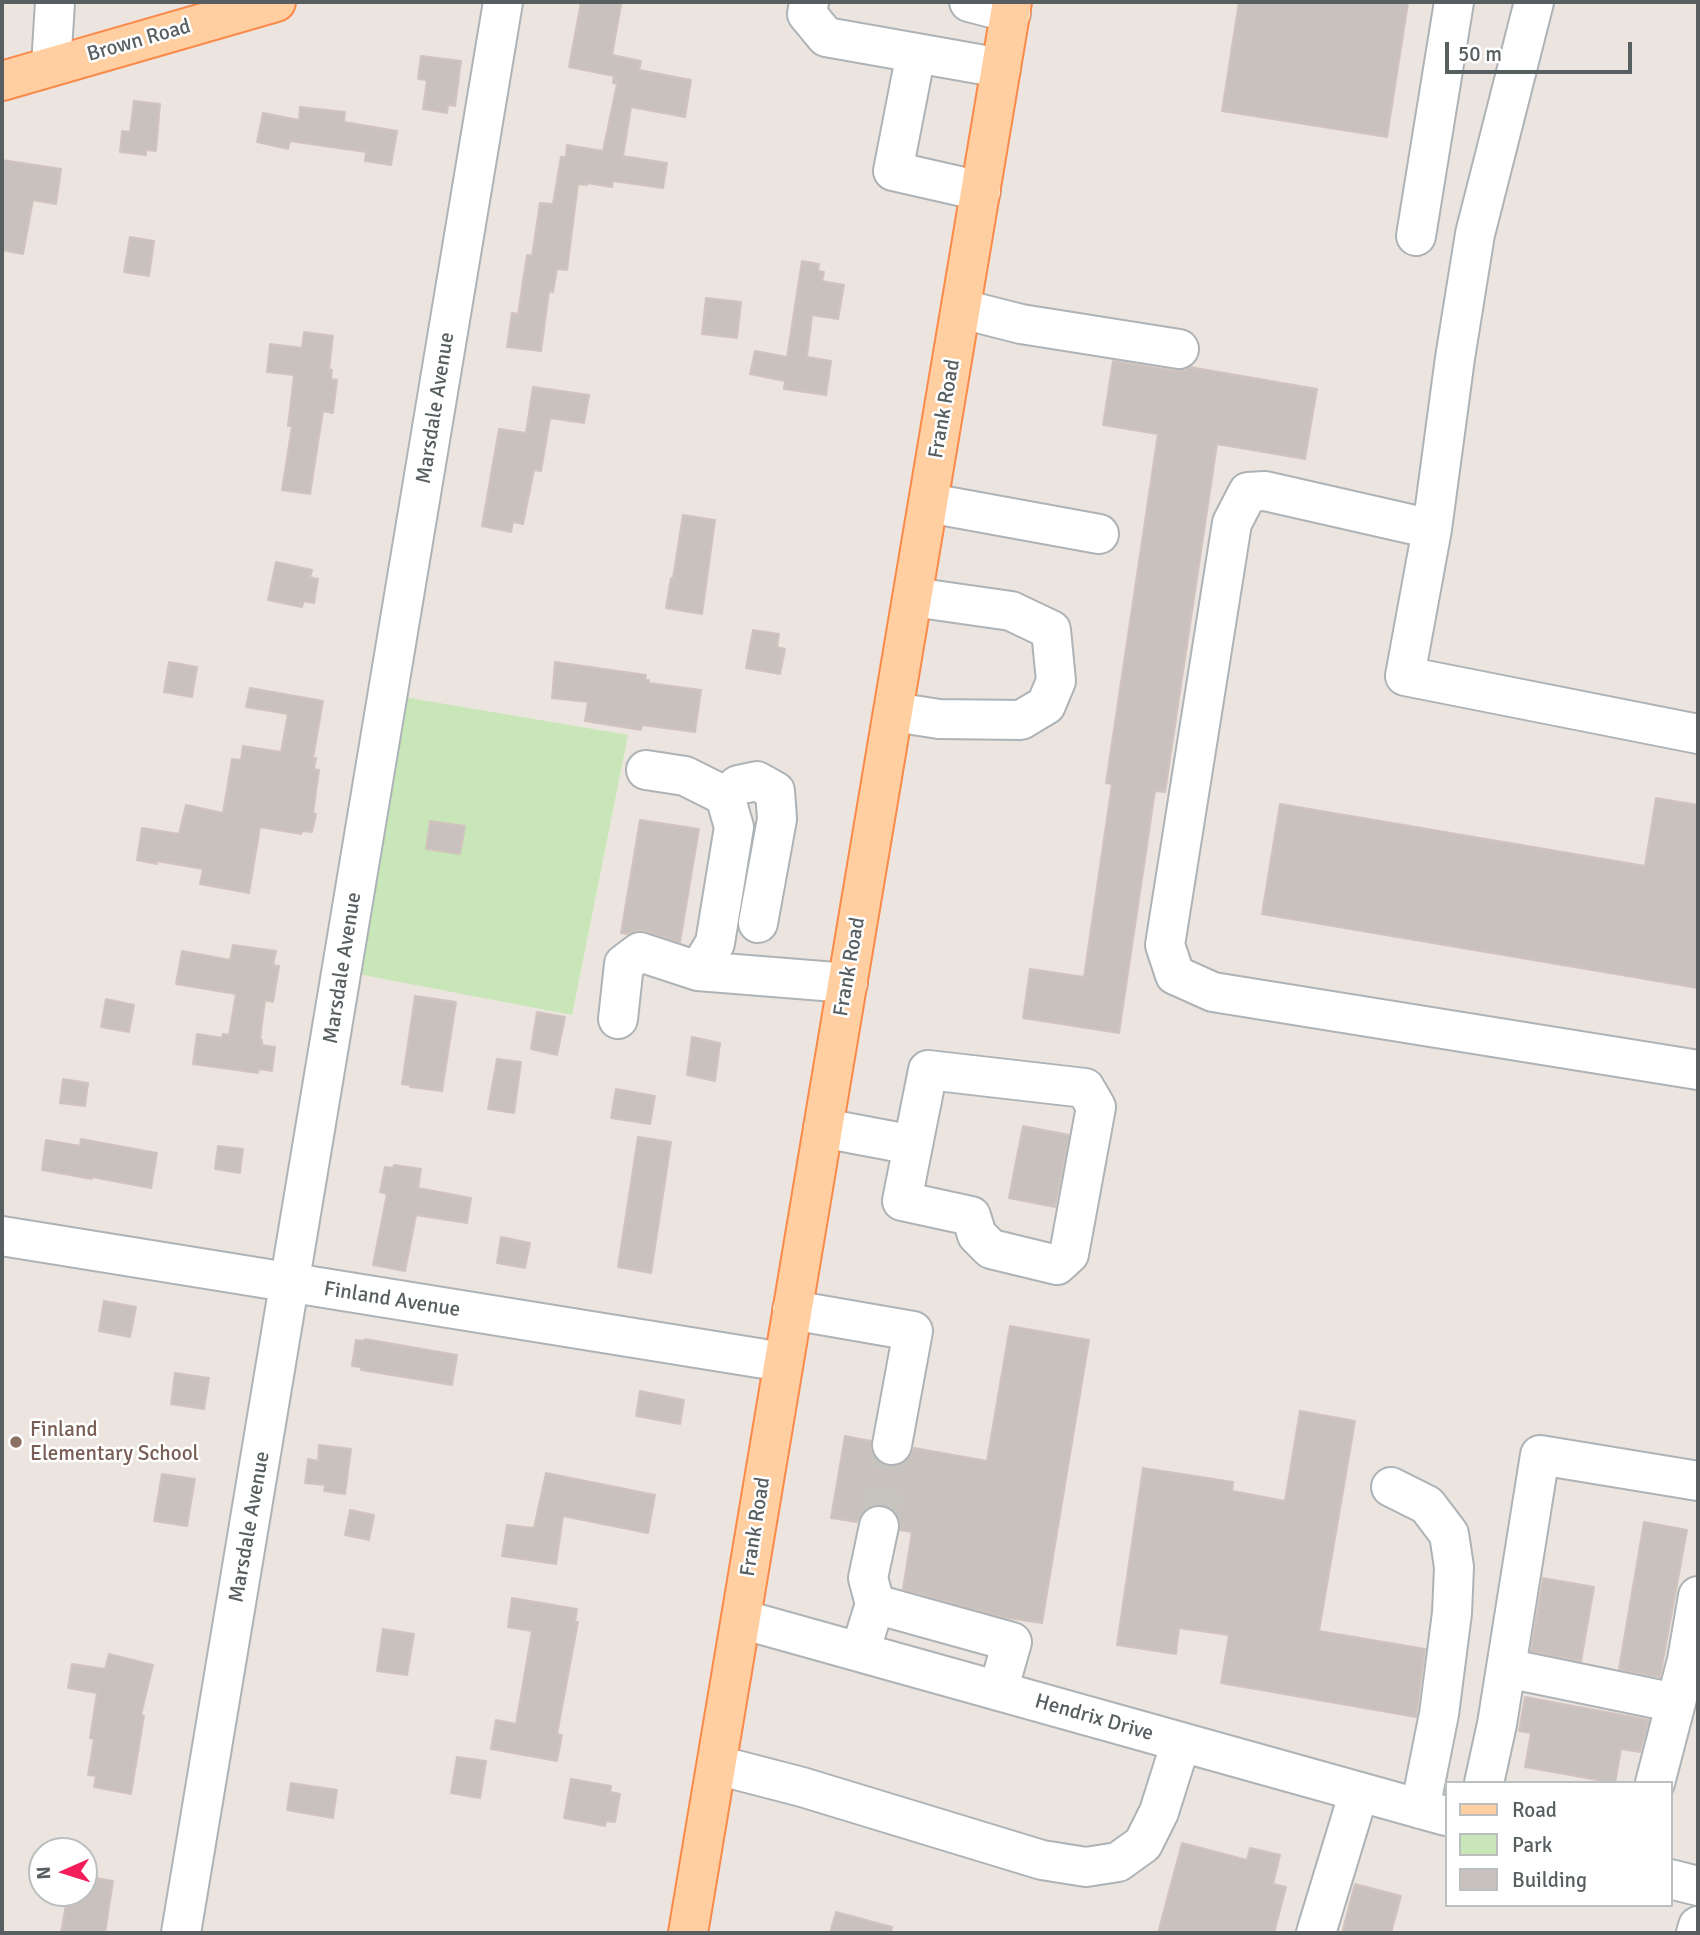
<!DOCTYPE html>
<style>
body{margin:0}
#map{position:relative;width:1700px;height:1935px;overflow:hidden;background:#ece4de;font-family:Signika,sans-serif}
canvas{display:block}
.frame{position:absolute;inset:0;border:4px solid #585f61;pointer-events:none}
.legend{position:absolute;left:1445px;top:1781px;width:228px;height:126px;box-sizing:border-box;background:#fff;border:2px solid #bcbfc0;margin:0;padding:9px 12px;list-style:none;font-size:21px;color:#585f61}
.legend li{display:flex;align-items:center;gap:14px;height:35px}
.legend b{width:35px;border:2px solid #bcbfc0}
.north{position:absolute;left:28px;top:1837px;width:70px;height:70px;box-sizing:border-box;background:#fff;border:2px solid #bcbfc0;border-radius:50%;rotate:267deg;font-size:19px;font-weight:700;line-height:28px;text-align:center;color:#585f61}
.north::after{content:'';display:block;margin:auto;width:24px;height:32px;background:#f31e59;clip-path:polygon(50% 0,100% 100%,50% 72%,0 100%)}
.scale{position:absolute;left:1445px;top:42px;width:187px;height:32px;box-sizing:border-box;border:4px solid #585f61;border-top:0;padding-left:9px;font-size:21px;line-height:24px;white-space:nowrap;color:#585f61;-webkit-text-stroke:5px #fff;paint-order:stroke}
</style>
<div id="map">
<canvas width="1700" height="1935"></canvas>
<div class="frame"></div>
<ul class="legend">
<li><b style="height:9px;background:#ffcea1"></b>Road</li>
<li><b style="height:19px;background:#c9e6b9"></b>Park</li>
<li><b style="height:19px;background:#c9c1be"></b>Building</li>
</ul>
<div class="north">N</div>
<div class="scale">50 m</div>
</div>
<script>
const context = document.querySelector('canvas').getContext('2d');
context.lineJoin = 'round';
function paint(path, color) { context.fillStyle = color; context.fill(path, 'evenodd'); }
function stroke(path, color, width, dash) { context.strokeStyle = color; context.lineWidth = width; context.lineCap = dash ? 'butt' : 'round'; context.setLineDash(dash || []); context.stroke(path); }
function drawText(font, color, halo, rows, align = 'center') {
  context.font = font + ' Signika,sans-serif'; context.lineWidth = 5; context.setLineDash([]); context.textBaseline = 'middle'; context.strokeStyle = halo; context.fillStyle = color; for (const [text, x, y, turn = 0] of rows) {
    context.save(); context.translate(x, y); context.rotate((+turn || 0) * Math.PI / 180); context.textAlign = isNaN(turn) ? turn : align; if (halo) context.strokeText(text, 0, 0); context.fillText(text, 0, 0); context.restore();
  }
}
paint(new Path2D(`
 M398,696l230,39 -56,280 -219,-42z`), '#c9e6b9');
const building = new Path2D(`
 M581,2h19l21,3 -9,50 29,6 -2,9 52,10 -6,37 -54,-10 -8,49 44,7 -4,25 -50,-7 -1,6 -25,-4v2l-9,-1 -11,86 -10,-1 -4,23 -4,-1 -8,60 -34,-4 5,-34 6,1 9,-59 5,1 8,-53 13,1 8,-47h5l1,-12 36,6 14,-67 -4,-1 1,-7 -45,-9z
 M1239,2h158l11,1 -21,134 -165,-26z
 M421,56l40,5 -6,45 -7,-1 -1,8 -24,-4 4,-29 -9,-1z
 M134,101l26,3 -4,47 -10,-1v5l-26,-3 2,-21 8,1z
 M300,107l45,5 -1,10 53,9 -6,34 -26,-4 1,-9 -76,-11 -2,8 -31,-7 6,-29 36,7z
 M2,160l59,9 -5,35 -23,-4 -10,54 -21,-4z
 M130,237l24,4 -5,35 -25,-4z
 M802,261l17,3 -1,7 6,1 -2,9 22,4 -6,34 -26,-4 -5,42 24,4 -5,34 -42,-6 1,-8 -35,-7 5,-23 32,6z
 M706,298l35,4 -4,36 -35,-4z
 M304,332l29,4 -4,33 3,1 -1,9 6,1 -4,33 -10,-2 -13,83 -28,-4 10,-64h-4l6,-51 -27,-3 3,-28 32,4z
 M1113,361l63,10 10,-1 4,-3 127,22 -12,70 -88,-15 -52,348 -10,-1 -36,242 -96,-15 7,-49 54,8 28,-193 -6,-1 52,-349 -55,-9z
 M533,387l56,8 -5,28 -34,-5 -9,53 -7,-1 -11,54 -10,-2 -2,10 -29,-6 17,-97 27,4z
 M683,515l32,5 -13,94 -36,-6 5,-30h2z
 M276,562l36,8 -2,7 8,2 -4,24 -10,-2 -2,6 -34,-7z
 M753,630l26,4 -2,13 8,2 -5,25 -34,-6z
 M169,662l28,5 -5,30 -28,-5z
 M555,662l91,13 -1,5h4v3l52,7 -6,42 -53,-7 -1,5 -56,-9 3,-19 -36,-4z
 M250,688l73,13 -10,57h3l-2,11 5,1 -6,43 3,1 -4,18 -10,-1 -1,3 -41,-7 -11,66 -49,-9 3,-15 -46,-8v3l-20,-4 5,-32 37,6 7,-29 37,8 9,-54 9,1 2,-14 38,6 7,-38 -42,-7z
 M1656,798l42,7v183l-436,-74 18,-110 365,62z
 M640,820l59,9 -19,113 -34,-11 -9,-1 -10,4 -6,-1z
 M430,821l35,5 -5,28 -34,-5z
 M233,945l43,6 -3,14 6,1 -6,36 -8,-2 -5,39 2,1v5l13,2 -3,24 -13,-2 -1,4 -65,-9 4,-30 25,4 1,-4 6,1 7,-41 -60,-10 6,-33 48,9z
 M415,996l41,6 -14,89 -32,-4v-2l-8,-1z
 M106,999l28,6 -5,27 -28,-5z
 M537,1012l28,5 -8,38 -26,-6z
 M692,1037l28,6 -5,38 -28,-6z
 M497,1059l24,3 -7,51 -26,-4z
 M63,1079l25,4 -3,23 -25,-3z
 M616,1089l39,7 -5,28 -39,-6z
 M1023,1126l46,9 -14,72 -46,-9z
 M638,1137l33,5 -20,131 -33,-6z
 M81,1139l76,14 -6,35 -59,-11v2l-50,-9 4,-30 34,6z
 M218,1146l25,3 -3,24 -25,-4z
 M394,1165l27,4 -3,19 53,10 -4,25 -51,-8 -11,56 -32,-6 14,-71 -7,-2 5,-25 8,1z
 M501,1237l29,6 -5,25 -28,-5z
 M104,1301l32,6 -6,30 -31,-6z
 M1010,1326l79,14 -47,283 -40,-6 -99,-28 9,-57 -12,-2v-11l-6,-9 -10,-5h-11l-10,6 -6,11 -26,-4 14,-82 26,5v11l6,9 12,6 10,-1 9,-6 6,-12 73,13z
 M365,1339l92,16 -5,30 -91,-15v-3l-9,-1 4,-26 8,1z
 M175,1373l34,5 -5,31 -33,-5z
 M640,1391l44,9 -4,24 -44,-8z
 M1300,1411l55,10 -36,210 106,18 -9,68 -195,-34 8,-48 -50,-7 -3,26 -59,-9 26,-177 90,14 -1,9 53,10z
 M319,1445l32,4 -6,45 -21,-3 1,-6 -20,-2 3,-24 10,2z
 M546,1473l109,22 -7,38 -85,-17 -7,48 -54,-8 5,-31 27,3z
 M162,1474l33,5 -8,47 -33,-5z
 M350,1510l24,5 -5,25 -24,-5z
 M1644,1522l43,8 -27,147 -41,-8z
 M1543,1578l51,9 -13,74 -50,-10z
 M512,1598l65,11 -2,13h3l-21,112 5,1 -5,26 -66,-12 5,-29 20,4 16,-93 -24,-4z
 M383,1629l31,5 -7,41 -30,-4z
 M109,1654l44,11 -12,50 3,1 -13,78 -37,-7 2,-11 -8,-1 6,-36 -4,-1 7,-45 -29,-5 4,-24 33,5z
 M1525,1697l124,23 -9,32 -19,-3 -6,34 -90,-16 6,-34 -12,-2z
 M457,1757l29,4 -6,37 -29,-5z
 M571,1779l40,7 -1,6 10,2 -5,28 -9,-1 -1,5 -41,-8z
 M291,1783l46,7 -4,28 -46,-8z
 M1182,1843l65,17 3,-12 30,7 -7,29 13,3 -12,46h-116z
 M84,1876l29,5 -8,52h-44l7,-40h16z
 M1355,1884l46,12 -10,37h-49z
 M836,1912l56,15 -1,6h-61z`);
paint(building, '#c9c1be');
stroke(building, '#d1c3bd', 2);
stroke(new Path2D(`
 M879,1526l13,-81`), '#c7c3bf', 38, [38, 19]);
const minor = new Path2D(`
 M809,2l-2,12 19,23 175,31
 M969,2l42,11
 M1534,2l-59,232 -20,124 -23,171 -167,-38 -17,1 -16,31 -67,422 10,30 38,17 485,78
 M916,53l-23,118 88,20
 M51,66l4,-64
 M1416,236l38,-234
 M962,309l59,15 158,25
 M929,503l170,31
 M1432,529l-27,147 293,58
 M894,712l45,7 82,1 25,-15 10,-24 -5,-51 -40,-19 -98,-14
 M646,770l39,6 40,20 9,31 -19,116 -17,28
 M725,796l13,-11 19,-4 18,10 2,28 -19,104
 M618,1019l6,-55 16,-12 58,19 150,12
 M823,1128l90,17 -11,56 69,15 6,19 14,14 66,16 12,-11 27,-147 -11,-19 -157,-18 -15,75
 M2,1236l781,126
 M792,1310l121,21 -21,114
 M1391,1487l36,18 22,29 5,33 -2,46 -13,101 -19,95
 M875,1604l-7,-26 11,-52
 M741,1619l705,197
 M860,1652l15,-48 137,38 -14,49
 M1506,1668l170,35
 M717,1765l85,22 240,73 44,7 32,-5 25,-18 16,-32 22,-70
 M1484,1783l13,-59 43,-269 158,26
 M1655,1783l32,-123 11,-64
 M1670,1879l28,7
 M181,1933l322,-1931
 M1316,1933l43,-141
 M1696,1933l2,-7`);
const major = new Path2D(`
 M2,81l274,-79
 M688,1933l324,-1931`);
stroke(minor, '#adb3b6', 42);
stroke(major, '#f98a4a', 42);
stroke(minor, '#fff', 38);
stroke(major, '#ffcea1', 38);
for (const [x, y, r, color] of [
 [16,1442,7,"#8d6e63"]
]) { const dot = new Path2D(); dot.arc(x, y, r, 0, 2 * Math.PI); context.fillStyle = color; context.fill(dot); stroke(dot, '#fff', 2.5); }
drawText('21px', '#585f61', '#fff', [
 ["Brown Road",139,41,-16],
 ["Marsdale Avenue",436,408,-81],
 ["Frank Road",945,409,-80],
 ["Frank Road",850,967,-80],
 ["Marsdale Avenue",343,968,-81],
 ["Finland Avenue",392,1300,9],
 ["Marsdale Avenue",250,1527,-80],
 ["Frank Road",756,1527,-81],
 ["Hendrix Drive",1094,1718,16]
]);
drawText('21px', '#785e54', '#fff', [
 ["Finland",30,1430],
 ["Elementary School",30,1454]
], 'left');
</script>
